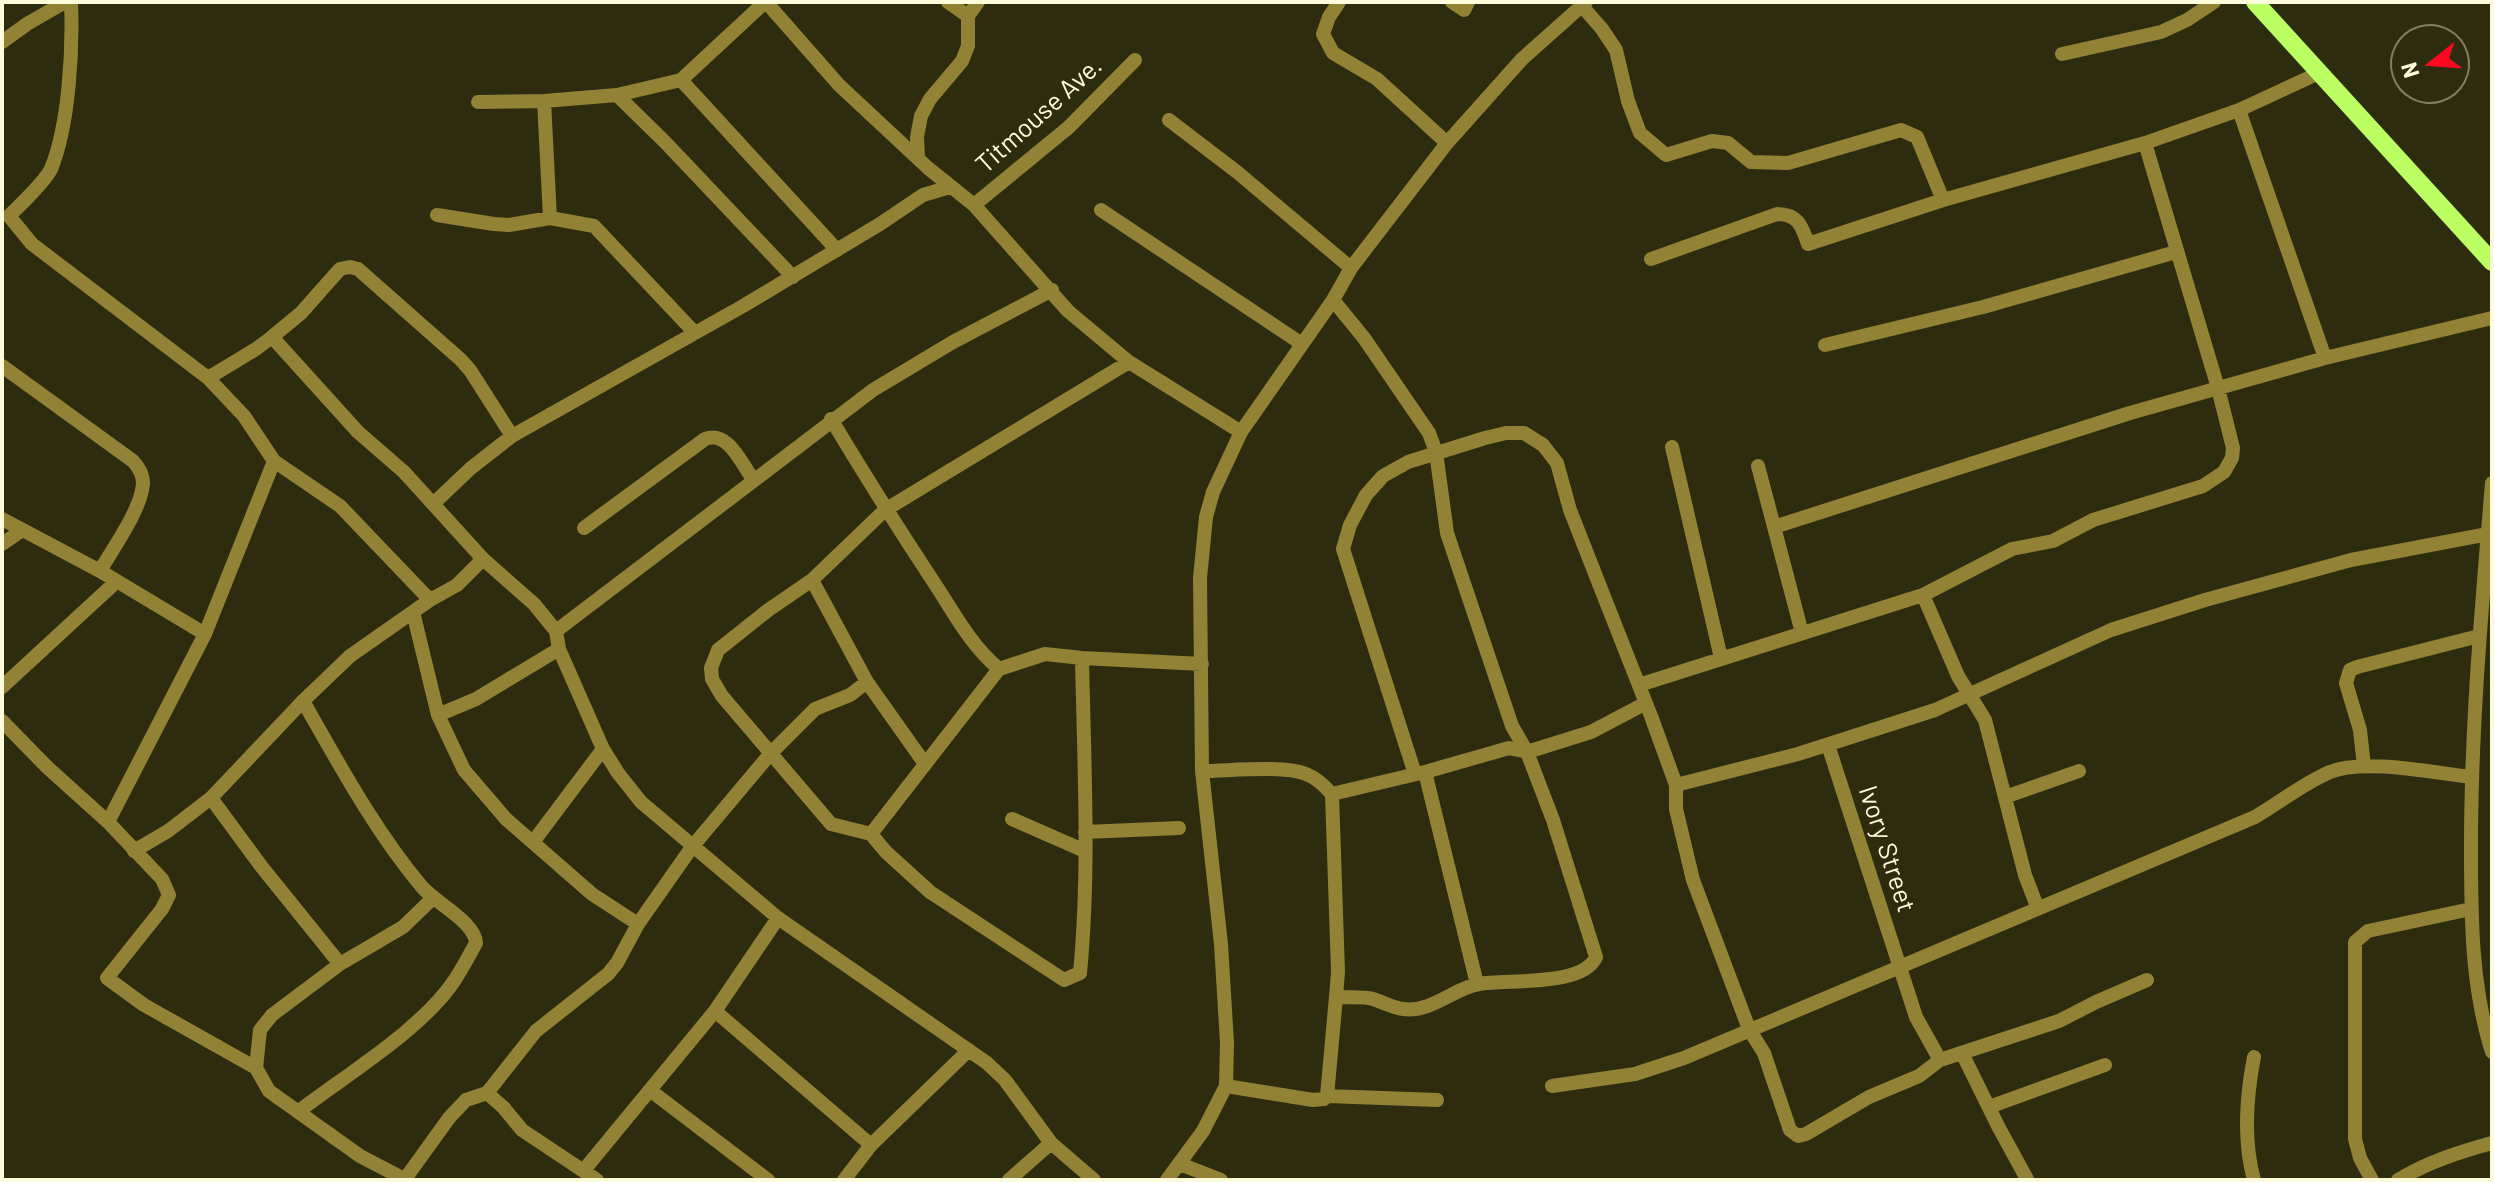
<!DOCTYPE html>
<style>
body{margin:0}
#map{position:relative;width:2494px;height:1182px;overflow:hidden;background:#2d2c0e;font-family:Barlow,sans-serif}
canvas{display:block}
.frame{position:absolute;inset:0;border:4px solid #fffcdb;pointer-events:none}
.north{position:absolute;left:2390px;top:24px;width:80px;height:80px;box-sizing:border-box;background:#2d2c0e;border:2px solid #817f60;border-radius:50%;rotate:253deg;font-size:22px;font-weight:700;line-height:32px;text-align:center;color:#fffcdb}
.north::after{content:'';display:block;margin:auto;width:28px;height:36px;background:#ff0720;clip-path:polygon(50% 0,100% 100%,50% 72%,0 100%)}
</style>
<div id="map">
<canvas width="2494" height="1182"></canvas>
<div class="frame"></div>
<div class="north">N</div>
</div>
<script>
const context = document.querySelector('canvas').getContext('2d');
context.lineJoin = 'round';
function stroke(path, color, width, dash) { context.strokeStyle = color; context.lineWidth = width; context.lineCap = dash ? 'butt' : 'round'; context.setLineDash(dash || []); context.stroke(path); }
function drawText(font, color, halo, rows, align = 'center') {
  context.font = font + ' Barlow,sans-serif'; context.lineWidth = 6; context.setLineDash([]); context.textBaseline = 'middle'; context.strokeStyle = halo; context.fillStyle = color; for (const [text, x, y, turn = 0] of rows) {
    context.save(); context.translate(x, y); context.rotate((+turn || 0) * Math.PI / 180); context.textAlign = isNaN(turn) ? turn : align; if (halo) context.strokeText(text, 0, 0); context.fillText(text, 0, 0); context.restore();
  }
}
stroke(new Path2D(`
 M71,2c2,48 -2,123 -20,167 -7,14 -30,35 -42,47l23,28 176,134 36,38 30,45 -69,173 -97,188
 M766,2l73,83 89,83 46,37 94,106 61,51 112,70
 M948,2l20,14
 M1339,2l-10,15 -6,17 10,19 44,26 70,64
 M1452,2l12,8 4,-8
 M1582,6l20,23 14,21 12,51 12,32 26,22 46,-14 16,2 23,19 37,1 113,-33 16,7 26,63
 M2,42l25,-18 38,-22
 M2062,54l99,-22 26,-12 27,-18
 M681,80l156,170
 M617,95l48,47 128,135
 M544,101l6,117
 M478,102l66,-1 73,-6 64,-15 84,-78
 M2239,110l86,248
 M1169,120l68,52 114,96
 M918,157l-1,-20 4,-21 9,-17 32,-38 6,-15v-30l10,-14
 M974,205l95,-78 66,-67
 M1101,210l201,134
 M437,215l57,9 15,1 41,-7 44,8 101,107
 M1651,259l126,-45c21,0 25,12 31,30l135,-44 202,-57 94,-33 80,-37
 M272,337l29,-24 39,-44 10,-2 8,2 102,90 10,11 42,66
 M1825,345l158,-38 193,-55
 M2,366l131,95c6,7 10,13 10,23 -2,26 -30,64 -43,87
 M831,419c33,55 67,109 102,162 20,30 37,64 66,88l46,-15 37,4 120,6
 M1672,447l49,211
 M274,461l66,45 90,94
 M1758,466l44,167
 M2492,483c-10,122 -21,242 -21,364 0,69 0,139 21,205
 M433,504l38,-36 41,-32 231,-130 137,-82 43,-29 27,-8
 M2,519l98,52 105,63
 M1774,527l356,-114 195,-55 167,-40
 M584,528l121,-89c23,-9 36,24 48,40
 M2,544l19,-13
 M483,559l51,45 22,27 3,18 44,100 15,24 23,29 137,116 209,145 18,17 46,63 43,37
 M812,580l55,102 58,82
 M1923,595l35,81 27,44 40,155 13,34
 M413,612l25,103 26,55 42,49 86,75 46,30
 M556,631l317,-241 80,-48 99,-52
 M1082,658c2,105 8,211 -2,315l-16,7 -134,-88 -44,-40 -15,-18 -40,-10 -109,-128 -10,-17 -1,-11 7,-18 49,-39 45,-31 73,-70 244,-148
 M1639,685l284,-90 89,-46 41,-8 40,-21 110,-34 21,-14 8,-14 1,-10 -15,-60 -73,-245
 M2,687l115,-106
 M438,715l38,-16 83,-50
 M2,721l45,46 61,55 54,57 7,16 -7,14 -55,69 37,27 112,63 13,23 91,65 46,24
 M1828,745l88,272 24,43 119,-39 37,-19 51,-22
 M2364,766l-4,-36 -14,-47 4,-13 7,-3 122,-31
 M1202,771c27,0 81,-6 104,3 11,4 18,12 26,20l6,178 -2,25c12,1 26,-1 37,2 10,3 20,9 30,10 28,4 51,-21 76,-25 29,-5 104,3 117,-27l-43,-137 -26,-68 -15,-26 -65,-193 -11,-81 -7,-19 -65,-95 -31,-38
 M1425,772l52,212
 M1415,774l-72,-225 7,-24 16,-30 17,-19 25,-14 77,-24 21,-5h18l19,12 14,18 13,47 81,206 25,69v24l17,71 56,149 15,24 26,77 8,6 8,-2 63,-37 50,-21 21,-16
 M1676,785l122,-31 137,-44 176,-80 94,-30 146,-40 137,-26
 M1332,794l93,-22 84,-24 18,4 64,-20 55,-29
 M2005,797l74,-26
 M211,798l50,68 79,98
 M1012,819l73,32
 M1085,832l94,-4
 M871,834l128,-165
 M533,842l70,-93
 M134,851l34,-20 43,-33 92,-97 47,-45 80,-56 27,-15 26,-26 -79,-87 -46,-40 -86,-95 -16,12 -48,29
 M715,1011l156,134
 M1962,1053l36,73 29,53
 M2254,1057c-8,41 -11,83 0,123
 M256,1068l4,-38 12,-15 68,-51 63,-37 29,-28
 M1226,1086l87,14 11,-1 3,-3 110,4
 M1552,1086l83,-12 49,-16 571,-241c24,-14 49,-34 75,-45 34,-14 104,1 141,5
 M651,1091l117,89
 M487,1093l16,14 19,23 75,50
 M1327,1096l9,-99
 M1989,1107l116,-42
 M299,1111c47,-36 123,-82 155,-130 8,-12 15,-25 22,-38 -1,-21 -39,-39 -54,-56 -47,-56 -83,-123 -119,-186
 M1180,1164l41,16
 M584,1170l131,-159 63,-93
 M405,1179l44,-61 17,-18 21,-7 49,-62 72,-57 9,-11 21,-39 54,-77 79,-94 44,-44 35,-14 17,-13
 M844,1180l27,-35 98,-95
 M1009,1180l42,-37
 M1167,1180l36,-49 23,-45 1,-43 -6,-99 -19,-173 -2,-193 6,-61 7,-25 28,-60 92,-132 18,-32 96,-125 75,-84 64,-57
 M2372,1180l-12,-22 -5,-19v-197l13,-11 103,-22
 M2398,1180c30,-18 61,-28 94,-37`), '#918235', 14);
stroke(new Path2D(`
 M2255,2l237,260`), '#bcff62', 18);
drawText('26px', '#fffcdb', '#2d2c0e', [
 ["Titmouse Ave.",1039,115,-42],
 ["Ivory Street",1887,849,72]
]);
</script>
